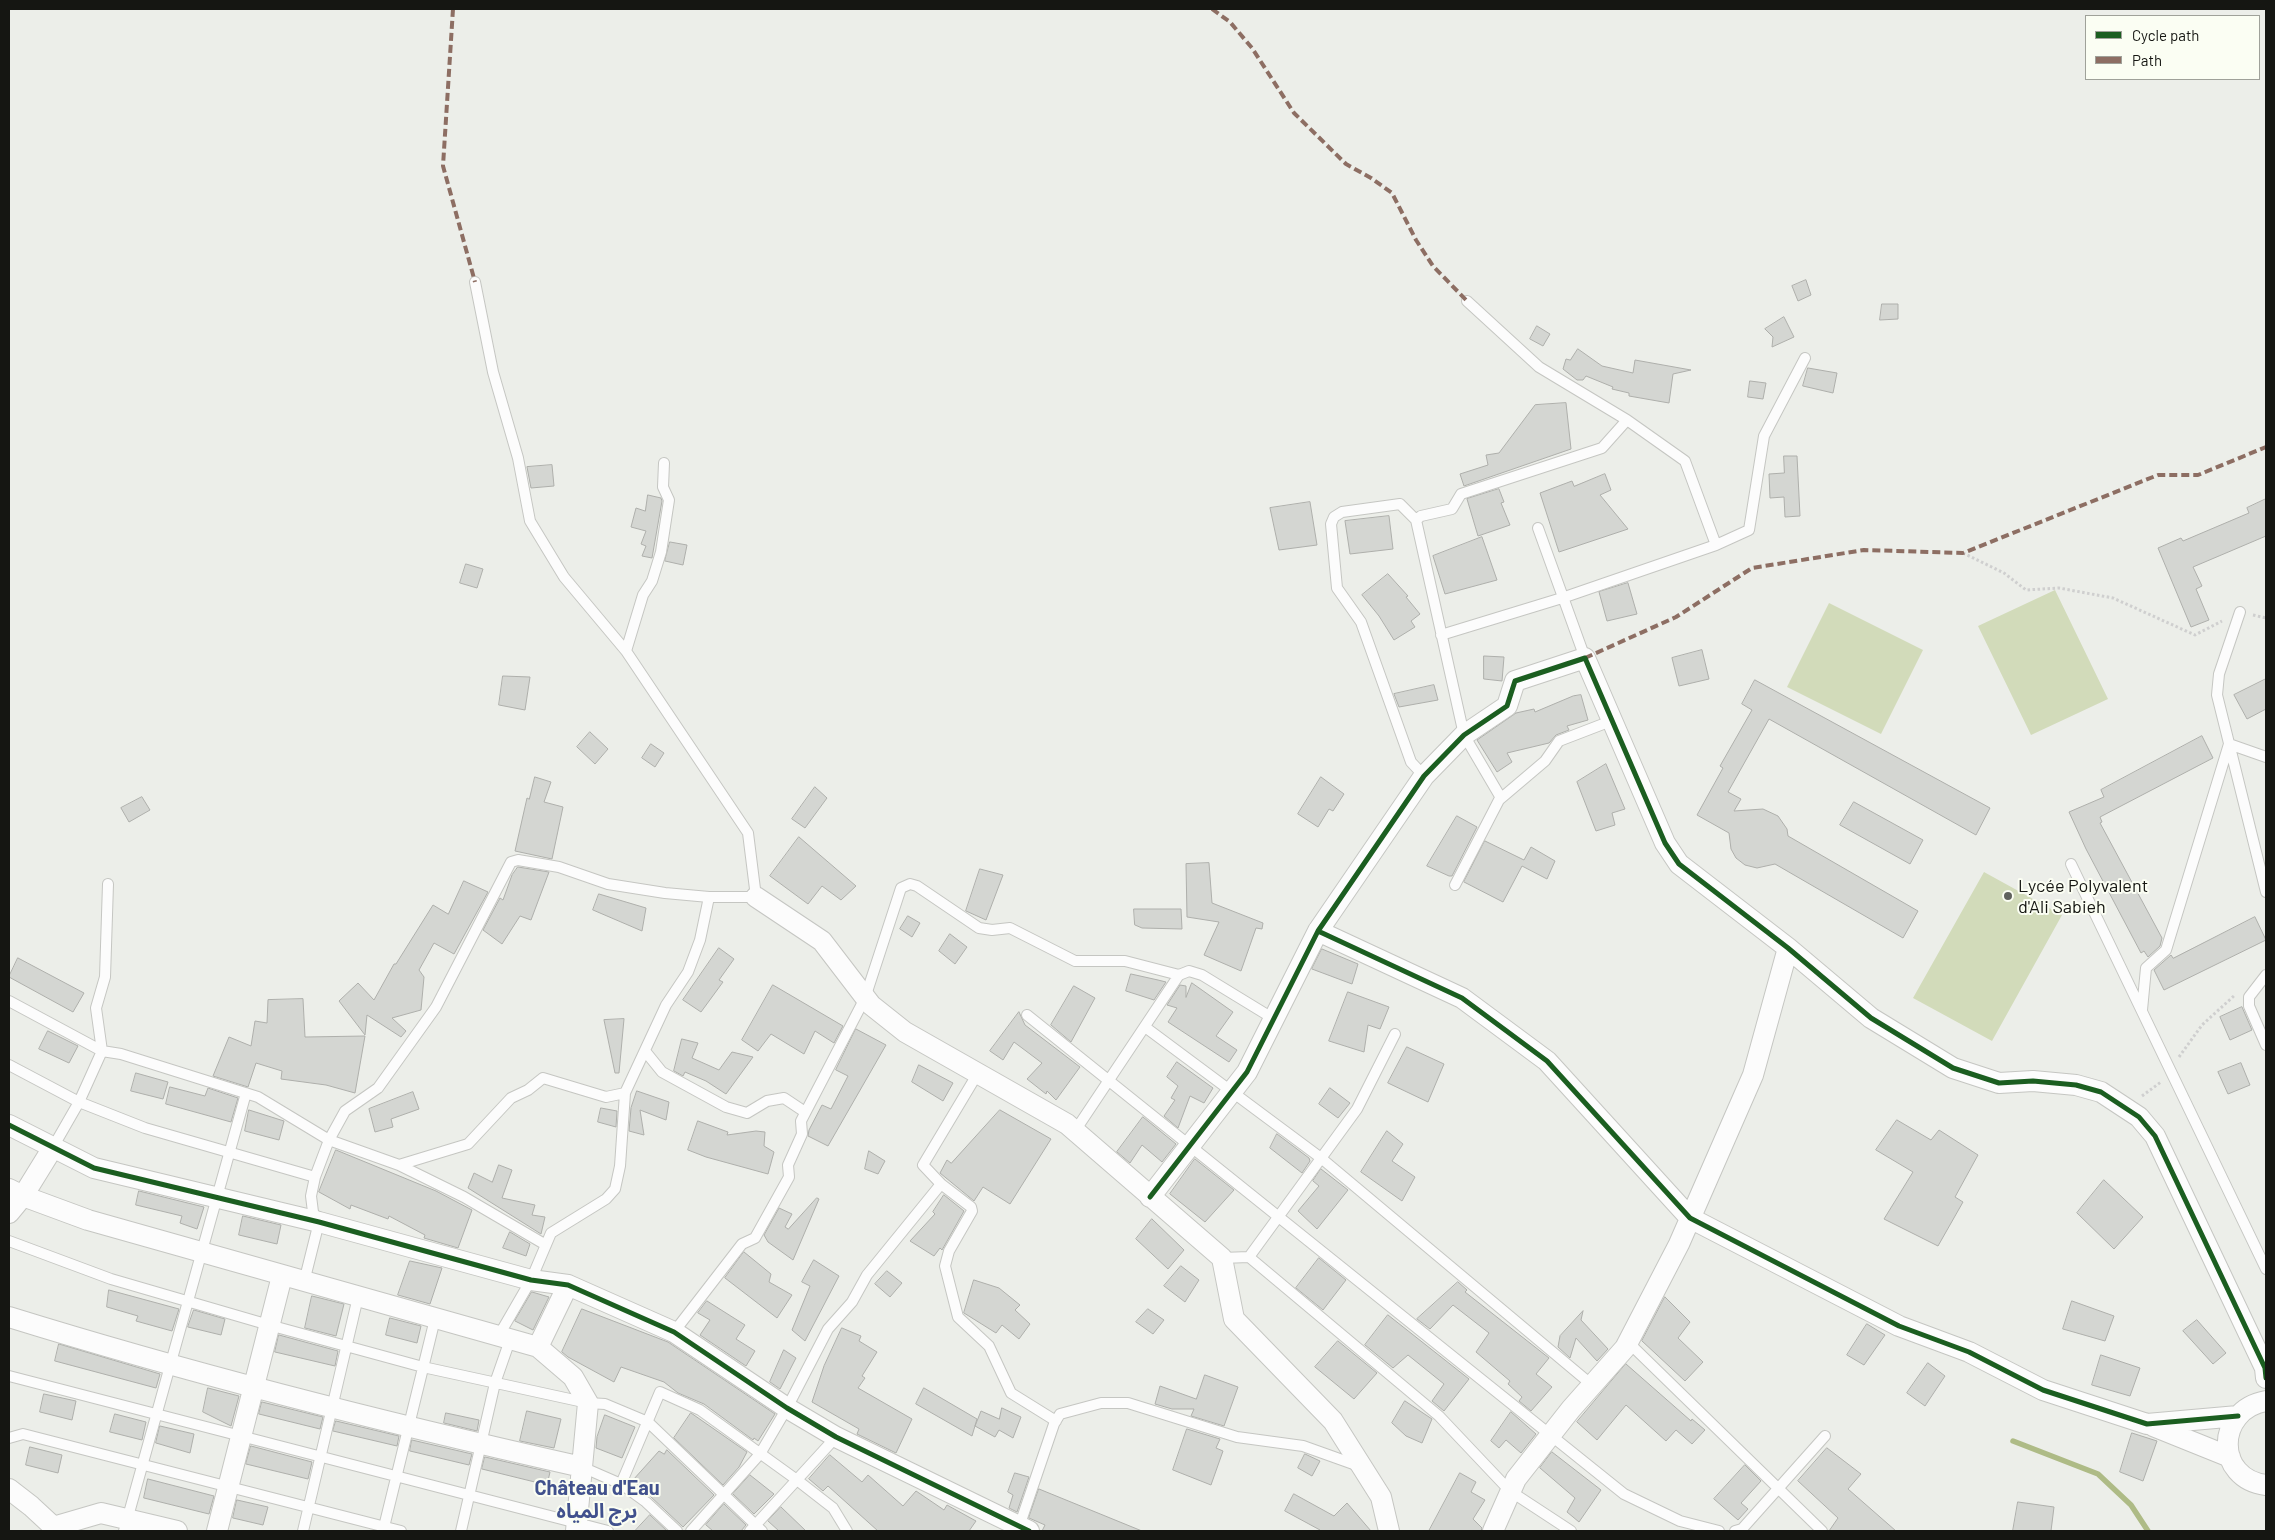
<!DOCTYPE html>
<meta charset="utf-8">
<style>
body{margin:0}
#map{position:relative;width:2275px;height:1540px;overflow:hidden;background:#eceee9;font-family:Barlow,sans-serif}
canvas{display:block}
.frame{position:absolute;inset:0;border:10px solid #151612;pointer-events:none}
.legend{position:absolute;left:2085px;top:15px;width:175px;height:65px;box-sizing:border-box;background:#fbfef3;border:1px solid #9fa199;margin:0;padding:6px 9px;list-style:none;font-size:15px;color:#151612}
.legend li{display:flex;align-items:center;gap:10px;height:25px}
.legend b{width:25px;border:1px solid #9fa199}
</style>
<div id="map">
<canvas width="2275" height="1540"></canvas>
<div class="frame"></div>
<ul class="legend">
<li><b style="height:6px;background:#1b5e20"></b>Cycle path</li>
<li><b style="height:6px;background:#8d6e63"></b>Path</li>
</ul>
</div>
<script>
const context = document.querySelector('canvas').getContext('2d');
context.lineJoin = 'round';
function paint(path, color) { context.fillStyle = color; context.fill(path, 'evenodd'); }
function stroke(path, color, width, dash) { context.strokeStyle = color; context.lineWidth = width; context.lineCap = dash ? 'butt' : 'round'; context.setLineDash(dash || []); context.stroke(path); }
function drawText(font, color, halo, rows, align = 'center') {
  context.font = font + ' Barlow,"Noto Sans Arabic",sans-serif'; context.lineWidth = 4; context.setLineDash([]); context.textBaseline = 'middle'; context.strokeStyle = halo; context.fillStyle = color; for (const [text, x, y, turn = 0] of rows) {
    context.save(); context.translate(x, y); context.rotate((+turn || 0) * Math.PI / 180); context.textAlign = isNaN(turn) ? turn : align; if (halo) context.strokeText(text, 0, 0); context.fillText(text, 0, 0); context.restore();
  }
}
paint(new Path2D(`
 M2055,590l53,109 -77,36 -53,-109z
 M1829,603l94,47 -42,84 -94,-47z
 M1984,872l78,43 -70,126 -79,-43z`), '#d2dbba');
stroke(new Path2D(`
 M2013,1441l85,33 33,31 17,26`), '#aebb86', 5.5);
const building = new Path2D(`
 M1806,280l5,15 -13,6 -6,-15z
 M1882,304h16v15l-18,1z
 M1784,317l10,20 -22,10 1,-10 -8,-8z
 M1537,326l13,8 -7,12 -13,-7z
 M1578,349l24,17 31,7 2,-13 56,10 -18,4 -4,29 -40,-7v-3l-17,-4 1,-2 -27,-11 -3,4h-6l-14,-11 3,-10 4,1z
 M1808,368l29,5 -4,20 -30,-7z
 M1750,381l16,2 -3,16 -15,-2z
 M1566,403l5,46 -107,37 -4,-12 28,-9 -2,-10 13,-2 36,-48z
 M1784,456h13l3,60 -15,1 -1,-20 -14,1 -1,-24 15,-1z
 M552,465l2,21 -23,2 -4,-21z
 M1605,474l6,16 -11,5 28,34 -69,23 -19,-59 32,-12 2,5z
 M1499,489l5,13 -3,1 9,22 -32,11 -11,-37z
 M648,495l13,3 1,3 -10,57 -10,-2 4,-10 -5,-2 5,-13 -15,-4 5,-19 9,3z
 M2266,499v37l-73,31 9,19 -6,3 13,31 -18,7 -33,-79 23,-10 2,3 66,-28 -2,-5z
 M1310,502l7,43 -38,5 -9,-42z
 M1389,516l4,33 -43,5 -5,-33z
 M1482,537l15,43 -52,14 -12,-38z
 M670,542l17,3 -4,20 -18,-4z
 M466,564l17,5 -6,19 -17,-5z
 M1388,574l20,22 -2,1 14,17 -9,7 4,6 -21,13 -15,-24 -17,-21z
 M1628,583l9,31 -30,7 -8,-29z
 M1702,650l7,29 -30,7 -7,-28z
 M1484,656l20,1 -2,24 -18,-2z
 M503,676l27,1 -5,33 -26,-5z
 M2266,679v30l-19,10 -13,-24z
 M1755,680l235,128 -14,27 -207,-116 -41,73 13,7 -7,12 29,-2 15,7 9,13 1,7 130,75 -15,27 -128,-74 -18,4 -12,-3 -9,-7 -5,-9 -2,-16 -32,-18 26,-47 -3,-2 32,-56 -10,-6z
 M1434,685l4,15 -39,7 -5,-13z
 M1581,695l7,25 -21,6 2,4 -13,5 -7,8 -42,10 5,9 -15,10 -20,-32 39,-27 18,-4 1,3 38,-16z
 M590,732l18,17 -13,15 -18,-17z
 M2202,736l11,22 -113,59 2,5 -2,1 62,115 -2,8 -12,11 -4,-6 -3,2 -55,-104 -17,-37 35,-15 -3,-7z
 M651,744l13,9 -9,14 -13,-9z
 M1606,764l19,45 -13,4 3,12 -19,6 -19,-49z
 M535,777l16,5 -7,20 19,5 -11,52 -37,-8 12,-53 2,1z
 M1321,777l23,17 -11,17 -4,-2 -11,18 -20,-13z
 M815,787l12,11 -22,30 -13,-9z
 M142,797l8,13 -21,12 -8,-14z
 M1854,802l69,38 -13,24 -70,-39z
 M1457,816l20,11 -25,49h-3l-22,-10z
 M799,837l57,49 -15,14 -19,-14 -14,18 -38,-28z
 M1485,841l39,19 7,-13 24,14 -8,18 -25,-13 -19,36 -39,-20z
 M1209,863l3,40 51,20 -1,6 -6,-1 -15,43 -37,-16 15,-33 -32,-5 -1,-53z
 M518,867l31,5 -18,48 -11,-4 -18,28 -19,-14 17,-32 3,2 9,-25z
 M980,869l23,6 -17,45 -20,-9z
 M464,881l24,11 -34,62 -20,-11 -15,27 5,7 -3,33 -29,8 14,13 -5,6 -34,-22 -2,20 -26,-34 19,-18 16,17 20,-36h2l37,-59 15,9z
 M599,894l47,14 -4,23 -49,-21z
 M1134,909h47l1,20 -40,-1 -7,-3z
 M908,916l12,7 -8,14 -12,-8z
 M2255,917l11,23 -102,50 -10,-20 17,-15 2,3z
 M950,934l17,13 -12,17 -16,-13z
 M719,948l15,11 -15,21 4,2 -22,30 -18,-12z
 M1322,949l36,15 -6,20 -40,-15z
 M18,958l66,35 -11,19 -64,-35z
 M1131,974l27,6 8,2 -12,18 -28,-9z
 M1192,983l41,29 -17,24 21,14 -8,12 -61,-40 9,-14 -10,-3 13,-20 6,1v11z
 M773,985l70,41 -9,17 -19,-12 -11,23 -33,-20 -13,17 -16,-11z
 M1074,986l21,12 -24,44 -20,-17z
 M1348,992l41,15 -9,22 -12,-4 -4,27 -35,-11z
 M303,999l2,38 60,-1 -10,57 -29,-8 -45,-6 1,-8 -26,-8 -8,24 -35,-11 16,-39 22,9 4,-25 12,2 1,-23z
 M2242,1007l10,23 -22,10 -10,-23z
 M1019,1012l6,13 55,42 -24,33 -9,-9 -1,3 -19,-15 15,-16 -28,-21 -11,18 -13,-9z
 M624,1019l-5,54h-4l-11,-53z
 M856,1029l30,16 -58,101 -20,-10 1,-6 13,-25 9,4 17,-33 -12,-6z
 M48,1031l30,15 -9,17 -30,-14z
 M682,1039l16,4 -6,15 27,12 13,-18 21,5 -27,37 -20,-13 -21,-9 -2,4 -9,-5z
 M1407,1047l37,17 -16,38 -40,-19z
 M1177,1062l36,26 -9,15 -14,-7 -12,32 -14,-12 11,-16 -4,-2 7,-12 -11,-9z
 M2241,1063l9,22 -22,9 -10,-22z
 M919,1065l34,18 -10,18 -31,-19z
 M136,1073l32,9 -5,17 -32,-8z
 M170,1087l35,9 3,-8 30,10 -7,24 -65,-18z
 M1330,1088l20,15 -12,15 -19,-14z
 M637,1091l32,11 -3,18 -26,-10 4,25 -15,-4 2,-23z
 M413,1092l6,17 -28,10 2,8 -18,5 -6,-23z
 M601,1108l16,3 -1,16 -18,-5z
 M249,1110l35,11 -5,19 -34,-9z
 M1000,1110l51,29 -41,65 -27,-17 -9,14 -34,-28 7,-13 4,3z
 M1143,1117l33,27 -14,18 -20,-17 -12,18 -13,-11z
 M1897,1120l34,20 8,-10 39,25 -23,42 8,5 -25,44 -54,-27 29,-47 -37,-22z
 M698,1121l30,11 -1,3 29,-4 9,1 -1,14 10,6 -6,22 -62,-17 -18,-7z
 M1387,1131l16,13 -11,17 23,16 -13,24 -41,-29z
 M1277,1134l32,24 1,3 -8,12 -32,-25z
 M336,1150l100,41 36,19 -14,38 -34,-10 1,-3 -36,-19 -1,3 -37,-14 -1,4 -31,-17z
 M869,1151l16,10 -7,13 -13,-5z
 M1195,1159l39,31 -29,32 -35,-28z
 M499,1165l13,5 -10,28 33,7 -3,10 13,2 -4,17 -73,-46 6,-15 18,9z
 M1321,1169l27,21 -31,39 -19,-18 21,-25 -6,-5z
 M2104,1180l39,37 -29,32 -37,-36z
 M139,1191l65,16 -7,22 -17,-6 2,-7 -46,-11z
 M944,1195l20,16 -22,39 -2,-2 -6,8 -24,-15 25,-27 -2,-2z
 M817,1198l2,1 -26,61 -25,-18 -4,-7 15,-27 13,6 -7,13 3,2z
 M243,1216l38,9 -4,19 -38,-9z
 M1152,1219l32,31 -16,19 -32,-30z
 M510,1232l20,12 -4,12 -23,-8z
 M744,1252l27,22 -2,8 23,13 -15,23 -52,-40z
 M1319,1258l27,22 -23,30 -27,-22z
 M814,1260l25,16 -34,65 -13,-11 18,-44 -8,-4z
 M410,1261l32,7 -12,36 -32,-9z
 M1181,1266l18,14 -14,22 -21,-16z
 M887,1271l15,12 -12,14 -15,-13z
 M974,1280l25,8 21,17 -5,5 15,14 -11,15 -17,-14 -6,8 -32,-20z
 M1458,1282l9,8 -2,2 84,66 -13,16 16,13 -21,24 -12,-10 3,-4 -14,-13 2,-3 -34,-29 13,-19 -36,-28 -23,24 -13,-10z
 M109,1290l70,19 -7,22 -36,-10 2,-5 -31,-9z
 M532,1292l17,5 -16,33 -18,-9z
 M312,1296l32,8 -8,32 -31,-8z
 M1665,1297l25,25 -12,16 25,24 -18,19 -43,-40z
 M707,1301l38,24 -9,14 19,12 -9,15 -46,-31 10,-15 -12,-7z
 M2072,1301l42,15 -9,25 -42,-12z
 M582,1309l86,33 107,72 -17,27 -4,-3 -1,2 -49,-36 -26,-11 -14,-11 -43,-15 -7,15 -46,-25 -6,-5z
 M1148,1309l16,11 -11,14 -17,-12z
 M194,1310l31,9 -4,16 -33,-8z
 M1583,1311l-2,9 27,29 -11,12 -21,-23 -6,20 -12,-11 2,-11z
 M1388,1315l81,64 -25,32 -12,-10 12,-17 -36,-29 -15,13 -28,-23z
 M390,1318l31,8 -4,17 -31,-8z
 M2197,1320l29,33 -13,11 -30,-33z
 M1867,1324l18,11 -21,30 -17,-10z
 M842,1328l19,8 -2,5 18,11 -15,24 3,2 -7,10 54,31 -16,34 -39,-19 2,-5 -47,-27 12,-36z
 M279,1335l59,16 -3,15 -60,-14z
 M1338,1341l39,32 -23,26 -39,-32z
 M59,1344l101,30 -4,14 -101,-27z
 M784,1350l12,8 -16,31 -10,-7z
 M2101,1355l39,13 -10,28 -38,-11z
 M1928,1363l17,13 -20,30 -18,-13z
 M1626,1364l65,57 1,-2 13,11 -13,14 -16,-14 -10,11 -40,-36 -29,35 -20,-18z
 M1205,1375l33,12 -14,39 -33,-10 3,-7h-22l-17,-5 5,-18 36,13z
 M208,1388l31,8 -8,30 -28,-14z
 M924,1388l53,31 -5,17 -56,-32z
 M44,1394l32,7 -4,19 -32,-8z
 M1405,1401l27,18 -10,24 -16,-7 -14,-13z
 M262,1402l61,15 -3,12 -61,-15z
 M1002,1408l19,9 -8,21 -14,-8 -4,7 -20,-11 6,-15 18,8z
 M527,1411l34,8 -7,29 -34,-7z
 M1511,1412l25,22 -15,19 -15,-13 -7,8 -8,-7z
 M446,1413l33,7 -2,11 -33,-8z
 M691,1413l56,39 -8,15 -16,18 -49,-47z
 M115,1414l31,8 -4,18 -32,-8z
 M605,1415l30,12 -13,31 -26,-10 1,-11z
 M336,1421l63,15 -2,10 -64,-15z
 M160,1426l34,8 -4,19 -34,-10z
 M1187,1429l33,10 -4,9 7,3 -12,34 -38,-15z
 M2132,1433l25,8 -14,40 -23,-9z
 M412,1440l60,14 -3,11 -59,-14z
 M251,1446l61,16 -4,17 -62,-15z
 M30,1447l32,8 -4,18 -32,-8z
 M1827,1448l34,26 -13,15 48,42h-67l9,-13 -40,-37z
 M667,1450l47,45 -31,32 -50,-47 26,-29 5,3z
 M1552,1452l49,38 -22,32 -12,-10 8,-14 -35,-30z
 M1305,1454l15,7 -8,15 -14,-8z
 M830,1455l32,27 6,-7 35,31 13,-15 28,19 3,-5 29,16 -7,10h-91l-50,-45 -5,5 -14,-12z
 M485,1457l65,15 -3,13 -65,-16z
 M1745,1465l16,16 -20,22 7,6 -10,11 -24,-21z
 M1015,1473l14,4 -12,35 -8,-4 4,-13 -5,-3z
 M1460,1473l16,9 -5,10 14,8 -12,19 9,9 -1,3h-52z
 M750,1475l24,19 -20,20 -21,-20z
 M148,1479l66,17 -5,18 -65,-16z
 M1039,1489l103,42h-100l3,-6 -16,-7z
 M1294,1494l40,22 13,-13 24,28h-53l2,-1 -35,-19z
 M237,1500l31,7 -5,18 -30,-7z
 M2018,1502l36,5 -3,24h-38z
 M724,1504l22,21 -5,6h-28l-7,-6z
 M781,1507l25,24h-27l-11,-10z
 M650,1515l17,16h-32z`);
paint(building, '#d4d6d2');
stroke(building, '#aeafab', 1);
const service = new Path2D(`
 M1467,301l72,66 88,53 58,41 31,84
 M1416,520l-16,-16 -58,8 -8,5 -3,7 6,64 24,34 50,140 13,14
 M1538,528l47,130
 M2240,612l-21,62 -2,21 49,197
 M1441,635l121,-37 154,-53 33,-15 15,-94 41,-78
 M626,651l17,-56 9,-14 9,-29 8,-52 -6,-13 1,-24
 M1501,798l-37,-63 -48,-215 5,-4 31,-7 9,-15 141,-46 25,-28
 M2071,864l195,405
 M1455,885l44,-85 46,-39 14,-20 52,-20
 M2266,975l-17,22v9l17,39
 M9,1001l93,50
 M2142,1010l4,-42 20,-18 63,-206 37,13
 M1027,1015l597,479 56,27 39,10
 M1145,1027l176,131 271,227
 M102,1051l-6,-43 9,-31 3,-93
 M645,1051l17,21 64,35 21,6 20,-12 17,-3 21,14
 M9,1065l70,37 66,26 170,49
 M1075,1131l104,-156 10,-4 13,4 72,44
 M52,1149l27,-47 23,-51 19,3 137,43 71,43 70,25 69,-21 43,-46 17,-8 15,-12 63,19 19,-4
 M399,1165l65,32 82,48
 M941,1184l30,23 1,4 -23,40 -4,15 13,51 31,29 22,47 45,28
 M9,1241l102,38 158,46 154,42 165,36 17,1 43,18 114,109
 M1249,1257l108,-148 38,-75
 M1222,1258l27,-1 190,159 71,75 61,40
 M304,1282l15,-60 -6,-10 -2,-16 4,-19 14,-37 16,-29 33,-23 58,-81 75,-145 7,-2 41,7 49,17 57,9 44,4h47l-8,-64 -122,-182 -62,-74 -34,-56 -12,-63 -25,-86 -18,-90
 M674,1332l68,-88 13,-6 34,-61 -1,-12 14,-31 -1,-13 64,-123 36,-110 9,-4 7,2 62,42 13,2 18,-2 65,33h50l54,14
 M498,1337l33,-57 20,-47 55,-34 9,-10 5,-23 5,-73 41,-88 22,-33 12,-32 9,-43
 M1628,1342l194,189
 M9,1376l599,155
 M9,1438l14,-4 378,97
 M582,1467l39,17 25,18 31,29
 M621,1484l39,-92 40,18 97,70 36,28 14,23
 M1019,1527l35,-103 6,-10 41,-11h27l109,34 66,9 56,20
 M124,1531l122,-438
 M303,1531l55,-234
 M383,1531l52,-212
 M461,1531l34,-148 15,-43
 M691,1531l69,-77 27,-46 41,-79 24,-27 15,-27 74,-91 -18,-19 55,-92
 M750,1531l86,-94
 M1735,1531l7,-2 83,-93`);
const minor = new Path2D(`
 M756,897l66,44 49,64 34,27 162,92 155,134 12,61 99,102 48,76 8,34
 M1318,931l144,67 85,63 143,157 209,108 70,26 74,38 104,34 91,-8
 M9,1125l85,43 225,54 212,58 37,5 106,47 113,76 49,29 193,94
 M9,1189l14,7 65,24 450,127
 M1150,1197l97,-125 71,-141 106,-155 40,-41 43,-29 8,-25 70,-23 80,185 14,21 109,84 83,70 82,50 46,15 34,-2 43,4 25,7 38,25 16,19 110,232 1,10
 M9,1213l14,-17 29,-47
 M568,1285l-30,62 35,30 15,26 -12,128
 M9,1317c187,58 381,107 573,150
 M2266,1401c-51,9 -51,78 0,84
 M2153,1426l77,31
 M9,1489l22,17 27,25
 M53,1527l48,-14 76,18
 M217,1531l65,-255
 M1493,1531l23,-52 55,-70 54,-61 54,-104 74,-169 35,-127`);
stroke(service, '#c5c6c2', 12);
stroke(minor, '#c5c6c2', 22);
stroke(new Path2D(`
 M1963,553l41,20 22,17 33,-2 54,10 82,37 27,-14
 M2253,615l13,3
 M2179,1057l23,-32 33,-30
 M2142,1096l19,-14`), '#cfcfcf', 3, [2.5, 2.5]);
stroke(service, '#fcfcfc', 10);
stroke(minor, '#fcfcfc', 20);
stroke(new Path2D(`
 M453,9l-10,157 32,116
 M1212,9l18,13 22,26 42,65 52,51 25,14 21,15 24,47 17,26 34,35
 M1585,658l91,-41 76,-49 112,-18 99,3 195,-78h40l68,-28`), '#8d6e63', 4, [8, 4]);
stroke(new Path2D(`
 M1318,931l144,67 85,63 143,157 209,108 70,26 74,38 104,34 91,-8
 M9,1125l85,43 225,54 212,58 37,5 106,47 113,76 49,29 193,94
 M1150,1197l97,-125 71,-141 106,-155 40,-41 43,-29 8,-25 70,-23 80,185 14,21 109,84 83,70 82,50 46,15 34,-2 43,4 25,7 38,25 16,19 110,232 1,10`), '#1b5e20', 5);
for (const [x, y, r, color] of [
 [2008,896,5,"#60625d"]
]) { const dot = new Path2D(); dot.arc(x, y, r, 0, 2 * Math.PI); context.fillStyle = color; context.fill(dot); stroke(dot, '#fbfef3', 2); }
drawText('18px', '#151612', '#fbfef3', [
 ["Lycée Polyvalent",2018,886],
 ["d'Ali Sabieh",2018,907]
], 'left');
drawText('bold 20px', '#41518d', '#fbfef3', [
 ["Château d'Eau",597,1488],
 ["برج المياه",597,1511]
]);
</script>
